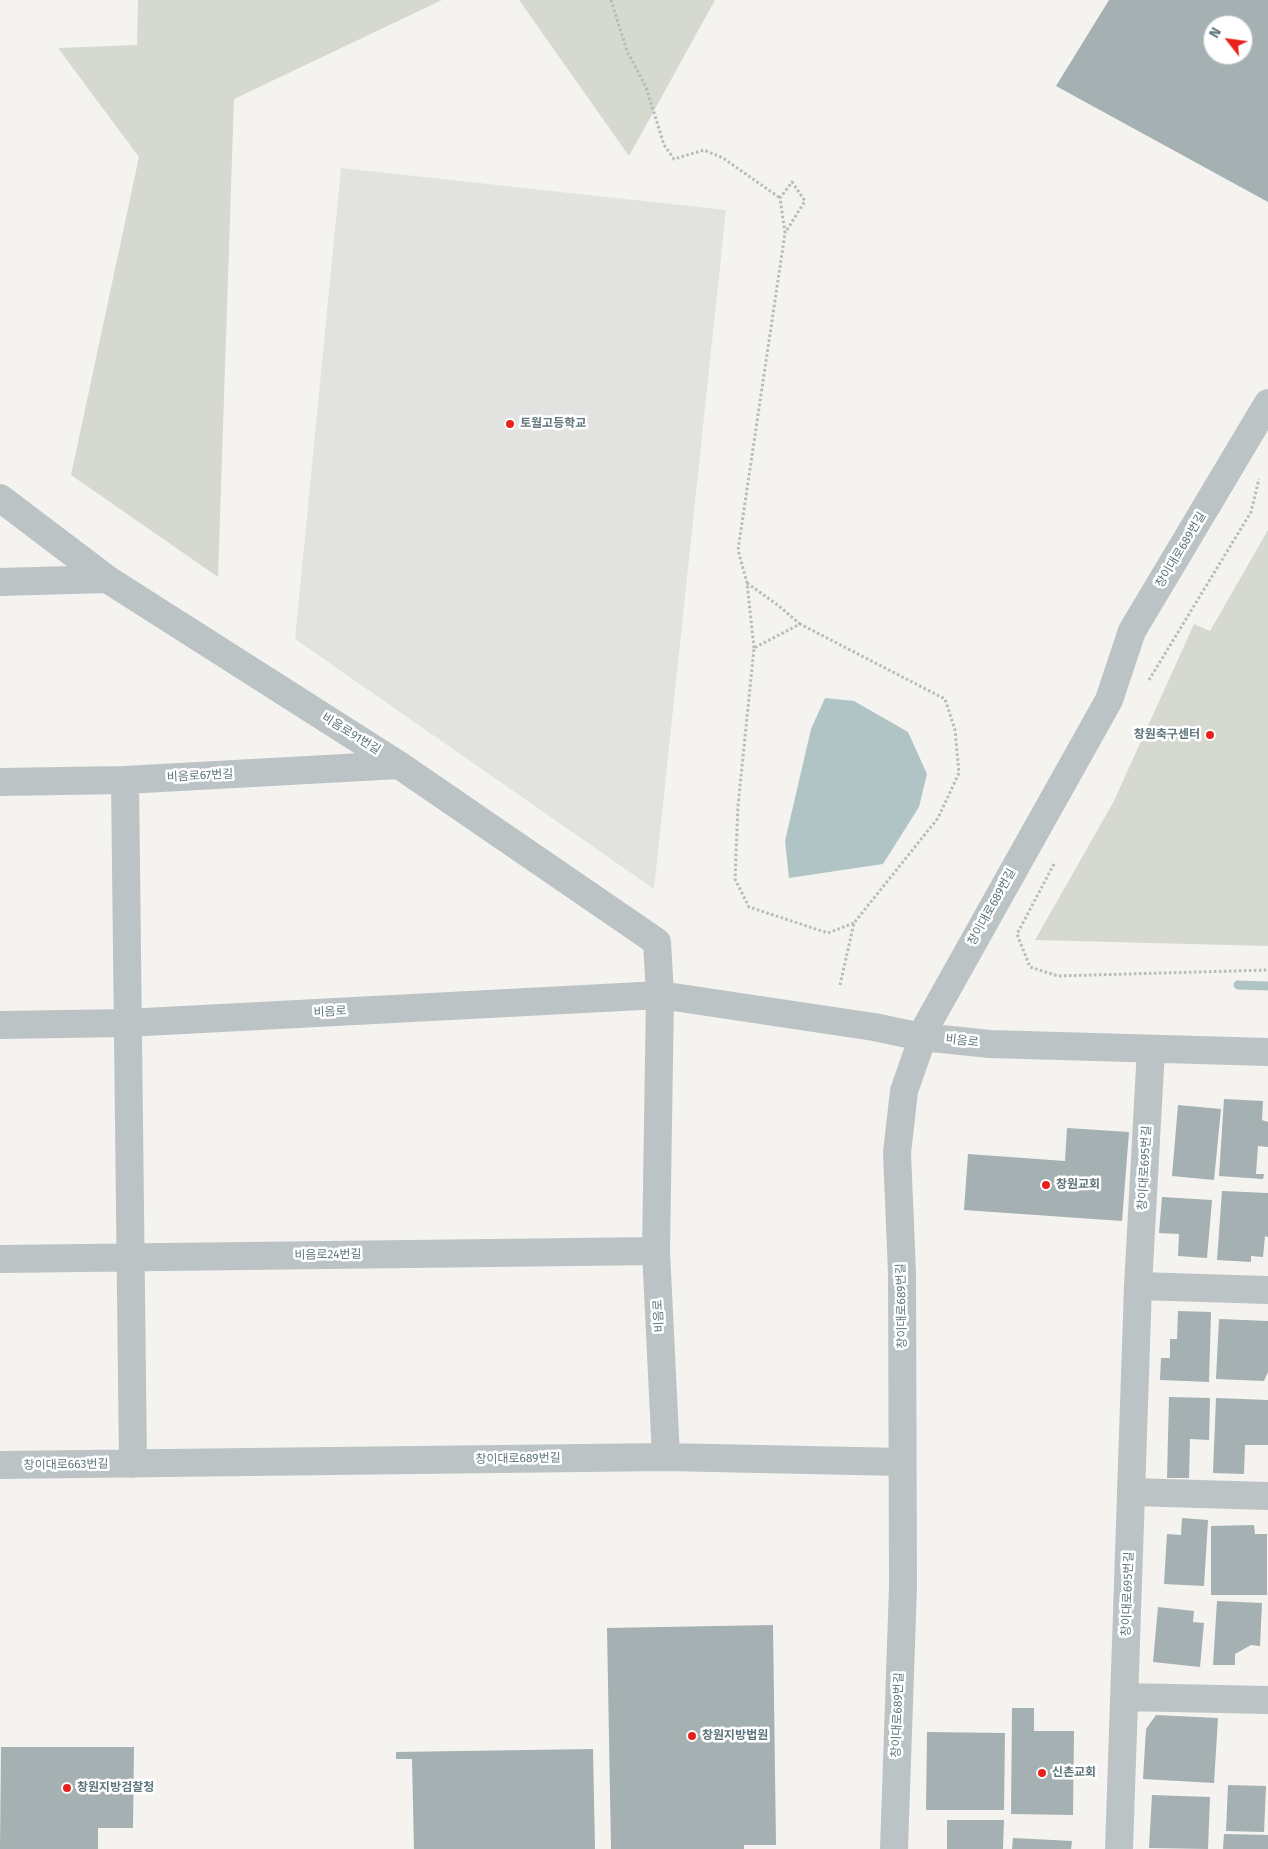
<!DOCTYPE html>
<meta charset="utf-8">
<style>
body{margin:0}
#map{position:relative;width:1268px;height:1849px;overflow:hidden;background:#f4f3f0;font-family:"Fira Sans",sans-serif}
canvas{display:block}
.north{position:absolute;left:1203px;top:15px;width:50px;height:50px;box-sizing:border-box;background:#fff;border:1px solid #bfc8cb;border-radius:50%;rotate:300deg;font-size:14px;font-weight:700;line-height:20px;text-align:center;color:#5e767c}
.north::after{content:'';display:block;margin:auto;width:18px;height:22px;background:#e9211c;clip-path:polygon(50% 0,100% 100%,50% 72%,0 100%)}
</style>
<div id="map">
<canvas width="1268" height="1849"></canvas>
<div class="north">N</div>
</div>
<script>
const context = document.querySelector('canvas').getContext('2d');
context.lineJoin = 'round';
function paint(path, color) { context.fillStyle = color; context.fill(path, 'evenodd'); }
function stroke(path, color, width, dash) { context.strokeStyle = color; context.lineWidth = width; context.lineCap = dash ? 'butt' : 'round'; context.setLineDash(dash || []); context.stroke(path); }
function drawText(font, color, halo, rows, align = 'center') {
  context.font = font + ' "Fira Sans","Noto Sans KR",sans-serif'; context.lineWidth = 5; context.setLineDash([]); context.textBaseline = 'middle'; context.strokeStyle = halo; context.fillStyle = color; for (const [text, x, y, turn = 0] of rows) {
    context.save(); context.translate(x, y); context.rotate((+turn || 0) * Math.PI / 180); context.textAlign = isNaN(turn) ? turn : align; if (halo) context.strokeText(text, 0, 0); context.fillText(text, 0, 0); context.restore();
  }
}
paint(new Path2D(`
 M341,168l385,42 -72,679 -359,-250z`), '#e2e3e1');
paint(new Path2D(`
 M138,0h304l-208,99 -16,478 -147,-102 68,-318 -81,-109 79,-3z
 M519,0h196l-86,156z
 M1268,530v416l-233,-6 79,-139 80,-177 16,7z`), '#d5d9cf');
paint(new Path2D(`
 M825,698l29,3 54,31 19,42 -8,33 -36,57 -94,14 -4,-37 26,-112z`), '#b1c4c5');
stroke(new Path2D(`
 M1238,985l30,1`), '#b1c4c5', 9);
paint(new Path2D(`
 M1109,0h159v202l-212,-116zM1213,25h30v30h-30z
 M1224,1099l39,2 -1,19 6,2v25l-10,-1 -2,28h8l-1,5 -44,-3z
 M1178,1105l43,4 -7,71 -42,-4z
 M1067,1128l62,4 -7,89 -158,-11 4,-56 97,7z
 M1222,1191l46,2v44l-3,-1 -2,21 -12,-1v6l-34,-2z
 M1162,1197l50,3 -5,58 -29,-2 1,-22 -20,-1z
 M1178,1311l33,1 -2,70 -49,-2 1,-22h9v-19h7z
 M1219,1319l49,2v51l-4,9 -48,-2z
 M1169,1397l41,1 -1,42 -19,-1 -1,39h-22z
 M1216,1398l52,2v45h-23l-1,29 -31,-1z
 M1182,1518l26,2 -4,66 -40,-2 3,-50 14,1z
 M1254,1525l1,9h12v61h-56v-69z
 M1217,1601l45,2 -2,43 -9,-1 -16,9v11h-22z
 M1158,1607l36,4 -1,11 11,1 -4,44 -47,-5z
 M773,1625l3,220h-32v4h-133l-4,-221z
 M1012,1708h22v23h40l-1,84 -62,-1z
 M1156,1715l62,3 -4,65 -71,-4 3,-50z
 M927,1732l78,1 -1,77h-78z
 M1,1747h133l-1,81h-35v21h-98z
 M593,1749l2,100h-181l-2,-90h-16v-7z
 M1228,1785l38,1 -2,46 -38,-1z
 M1152,1795l58,2 -2,52 -59,-1z
 M947,1820h57l-1,29h-56z
 M1224,1834l44,1v14h-45z
 M1013,1838l59,3 -1,8h-59z`), '#a4b0b2');
stroke(new Path2D(`
 M611,0l16,51 19,36 18,58 10,14 30,-9 19,8 57,40
 M747,583l32,23 21,18
 M754,648l-7,-65 -9,-33 47,-317 -5,-35 12,-16 13,19 -20,32
 M1149,680l102,-168 8,-33
 M1054,864l-37,70 13,33 28,9 210,-6
 M840,985l14,-62 84,-105 21,-45 -4,-43 -10,-31 -145,-75 -46,24 -16,158 -3,73 14,28 79,26 26,-10`), '#b6bbbc', 3, [2.5, 2.5]);
stroke(new Path2D(`
 M0,498l107,81 292,186 258,177 3,53 -4,256 10,206
 M0,582l107,-3
 M125,780l8,684
 M0,782l125,-2 274,-15
 M0,1025l126,-2 534,-28 214,32 48,10 68,7 278,8
 M0,1259l656,-8
 M1138,1286l130,4
 M0,1465l666,-8 236,5
 M1131,1492l137,4
 M1124,1697l144,3
 M894,1849l9,-263 -1,-313 -5,-120 7,-62 23,-66 182,-325 23,-69 136,-228
 M1119,1849l19,-563 13,-237`), '#bcc3c5', 28);
for (const [x, y, r, color] of [
 [510,424,5,"#e9211c"],
 [1210,735,5,"#e9211c"],
 [1046,1185,5,"#e9211c"],
 [692,1736,5,"#e9211c"],
 [1042,1773,5,"#e9211c"],
 [67,1788,5,"#e9211c"]
]) { const dot = new Path2D(); dot.arc(x, y, r, 0, 2 * Math.PI); context.fillStyle = color; context.fill(dot); stroke(dot, '#fff', 2); }
drawText('bold 12px', '#5e767c', '#fff', [
 ["토월고등학교",520,424],
 ["창원축구센터",1200,735,"right"],
 ["창원교회",1056,1185],
 ["창원지방법원",702,1736],
 ["신촌교회",1052,1773],
 ["창원지방검찰청",77,1788]
], 'left');
drawText('12px', '#5e767c', '#fff', [
 ["창이대로689번길",1181,550,-59],
 ["비음로91번길",351,734,32],
 ["비음로67번길",200,776,-3],
 ["창이대로689번길",992,907,-61],
 ["비음로",330,1012,-3],
 ["비음로",962,1041,6],
 ["창이대로695번길",1145,1168,-87],
 ["비음로24번길",328,1255,-1],
 ["창이대로689번길",902,1306,-91],
 ["비음로",659,1316,-93],
 ["창이대로689번길",518,1459,-1],
 ["창이대로663번길",66,1465,-1],
 ["창이대로695번길",1128,1594,-88],
 ["창이대로689번길",898,1715,-88]
]);
</script>
